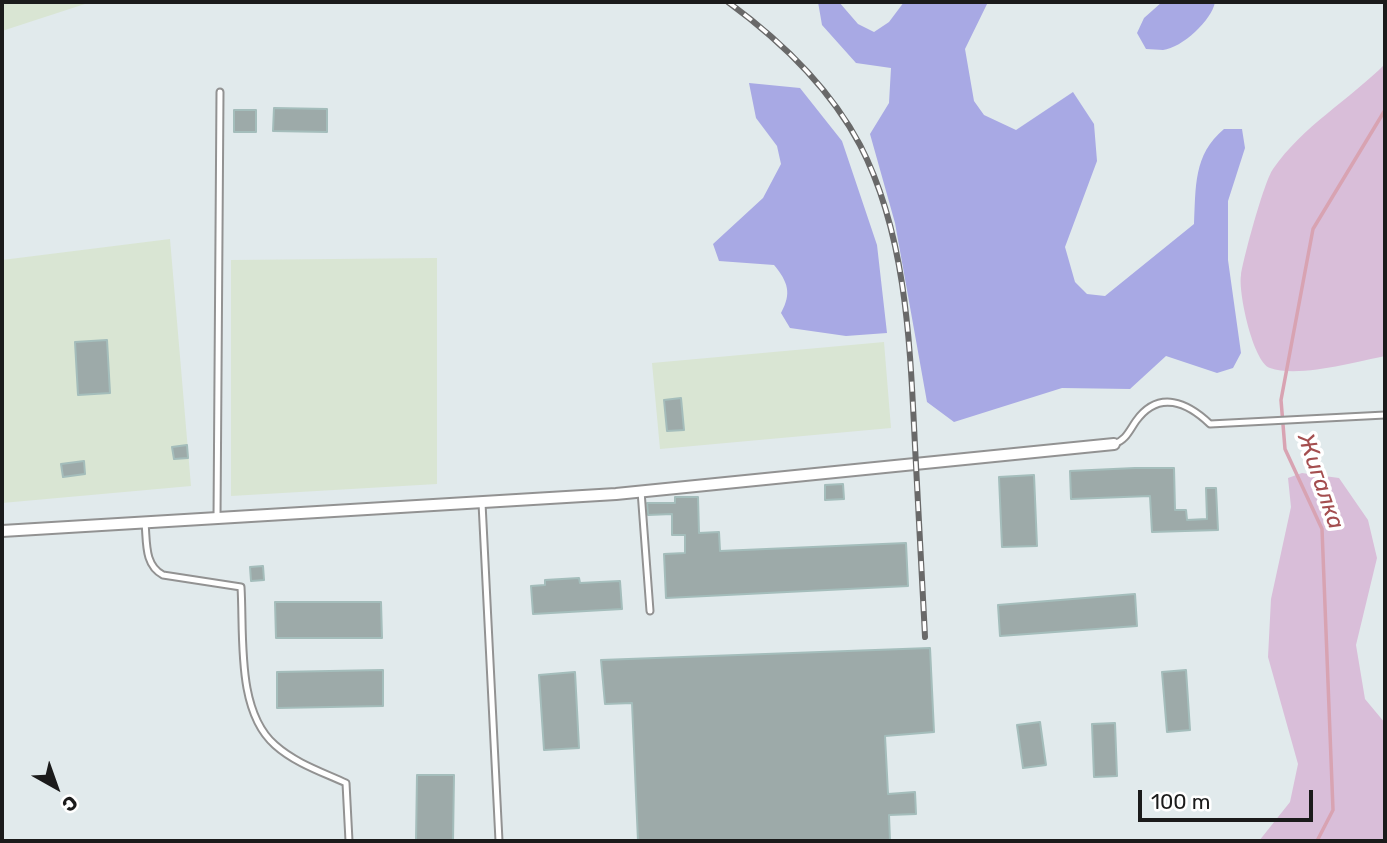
<!DOCTYPE html>
<meta charset="utf-8">
<style>
body{margin:0}
#map{position:relative;width:1387px;height:843px;overflow:hidden;background:#e1eaec;font-family:Rubik,sans-serif}
canvas{display:block}
.frame{position:absolute;inset:0;border:4px solid #1b1b1b;pointer-events:none}
.north{position:absolute;left:21px;top:752px;width:70px;height:70px;-webkit-text-stroke:5px #fff;paint-order:stroke;rotate:140deg;font-size:19px;font-weight:700;line-height:28px;text-align:center;color:#1b1b1b}
.north::after{content:'';display:block;margin:auto;width:24px;height:32px;background:#1b1b1b;clip-path:polygon(50% 0,100% 100%,50% 72%,0 100%)}
.scale{position:absolute;left:1138px;top:790px;width:175px;height:32px;box-sizing:border-box;border:4px solid #1b1b1b;border-top:0;padding-left:9px;font-size:21px;line-height:24px;white-space:nowrap;color:#1b1b1b;-webkit-text-stroke:5px #fff;paint-order:stroke}
</style>
<div id="map">
<canvas width="1387" height="843"></canvas>
<div class="frame"></div>
<div class="north">С</div>
<div class="scale">100 m</div>
</div>
<script>
const context = document.querySelector('canvas').getContext('2d');
context.lineJoin = 'round';
function paint(path, color) { context.fillStyle = color; context.fill(path, 'evenodd'); }
function stroke(path, color, width, dash) { context.strokeStyle = color; context.lineWidth = width; context.lineCap = dash ? 'butt' : 'round'; context.setLineDash(dash || []); context.stroke(path); }
function drawText(font, color, halo, rows, align = 'center') {
  context.font = font + ' Rubik,sans-serif'; context.lineWidth = 7; context.setLineDash([]); context.textBaseline = 'middle'; context.strokeStyle = halo; context.fillStyle = color; for (const [text, x, y, turn = 0] of rows) {
    context.save(); context.translate(x, y); context.rotate((+turn || 0) * Math.PI / 180); context.textAlign = isNaN(turn) ? turn : align; if (halo) context.strokeText(text, 0, 0); context.fillText(text, 0, 0); context.restore();
  }
}
paint(new Path2D(`
 M2,2h89l-89,29z
 M170,239l21,247 -189,17v-243z
 M437,258v226l-206,12v-236z
 M884,342l7,86 -231,21 -8,-86z`), '#d9e5d3');
paint(new Path2D(`
 M818,2h21l19,22 16,8 15,-10 15,-20h84l-23,47 9,52 10,14 32,15 57,-38 21,32 3,37 -32,86 10,35 12,12 18,2 89,-72c2,-37 -1,-69 30,-95h18l3,19 -17,53v59l13,93 -8,15 -16,5 -51,-17 -36,33 -68,-1 -108,34 -27,-20 -32,-179 -25,-89 19,-31 2,-35 -35,-5 -34,-38z
 M1162,2h53c-3,18 -33,46 -52,48 -5,0 -11,-1 -17,-1l-9,-16 7,-15z
 M749,83l51,5 42,53 35,104 10,88 -41,3 -56,-8 -9,-15c11,-20 7,-31 -7,-48l-55,-4 -6,-17 50,-46 18,-34 -4,-18 -21,-28z`), '#a8a9e4');
paint(new Path2D(`
 M1385,64v292c-29,6 -87,22 -115,12 -17,-6 -32,-76 -29,-93 3,-19 23,-93 32,-106 30,-43 76,-69 112,-105z
 M1302,473l37,5 29,42 9,38 -21,87 9,54 20,24v118h-126l31,-39 8,-38 -30,-107 3,-58 20,-92 -3,-29z`), '#d9bed9');
stroke(new Path2D(`
 M1317,841l16,-31 -11,-281 -37,-80 -4,-49 32,-171 72,-119`), '#d8a3b2', 3.5);
const building = new Path2D(`
 M274,108l53,1v23l-54,-1z
 M234,110h22v22h-22z
 M107,340l3,53 -32,2 -3,-53z
 M681,398l3,32 -17,1 -3,-31z
 M187,445l1,13 -14,1 -2,-12z
 M84,461l1,13 -22,3 -2,-13z
 M1135,468h39l1,42h11l1,10 20,-1 -1,-31h10l2,42 -66,2 -2,-36 -79,3 -1,-28z
 M1034,475l3,71 -35,1 -3,-70z
 M843,484l1,15 -19,1v-15z
 M675,497h23l1,36 20,-1 1,19 186,-8 2,43 -242,12 -2,-44 21,-1v-18h-13v-21l-24,1 -1,-12h28z
 M263,566l1,14 -13,1 -1,-14z
 M579,578l1,5 40,-2 2,28 -89,5 -2,-28 14,-1v-5z
 M1135,594l2,32 -137,10 -2,-31z
 M275,602h106l1,36h-106z
 M930,648l4,84 -49,4 3,58 27,-2 1,22 -27,1 1,26h-252l-6,-138 -27,1 -4,-44z
 M383,670v36l-106,2v-36z
 M1186,670l4,60 -23,2 -5,-60z
 M575,672l4,76 -35,2 -5,-75z
 M1040,722l6,43 -23,3 -6,-43z
 M1115,723l2,53 -23,1 -2,-53z
 M417,775h37l-1,66h-37z`);
paint(building, '#9daaa9');
stroke(building, '#a4bdbb', 2);
const service = new Path2D(`
 M1114,444c12,-4 15,-13 22,-23 23,-32 52,-18 74,3l175,-9
 M641,491l9,120
 M482,503l17,338
 M217,518l3,-426
 M145,523c2,19 -1,42 18,52l78,12c3,48 -5,124 34,158 20,18 47,27 71,38l3,58`);
const minor = new Path2D(`
 M2,531l614,-37 498,-50`);
stroke(service, '#929292', 9);
stroke(minor, '#929292', 14);
stroke(service, '#fff', 5);
stroke(minor, '#fff', 10);
const rail = new Path2D(`
 M728,2c52,38 102,86 132,143 47,91 50,201 55,301 3,63 7,127 10,191`);
stroke(rail, '#696969', 6);
stroke(rail, '#fff', 3.5, [10]);
drawText('italic 23px', '#a44e4f', '#fff', [
 ["Жигалка",1320,481,71]
]);
</script>
